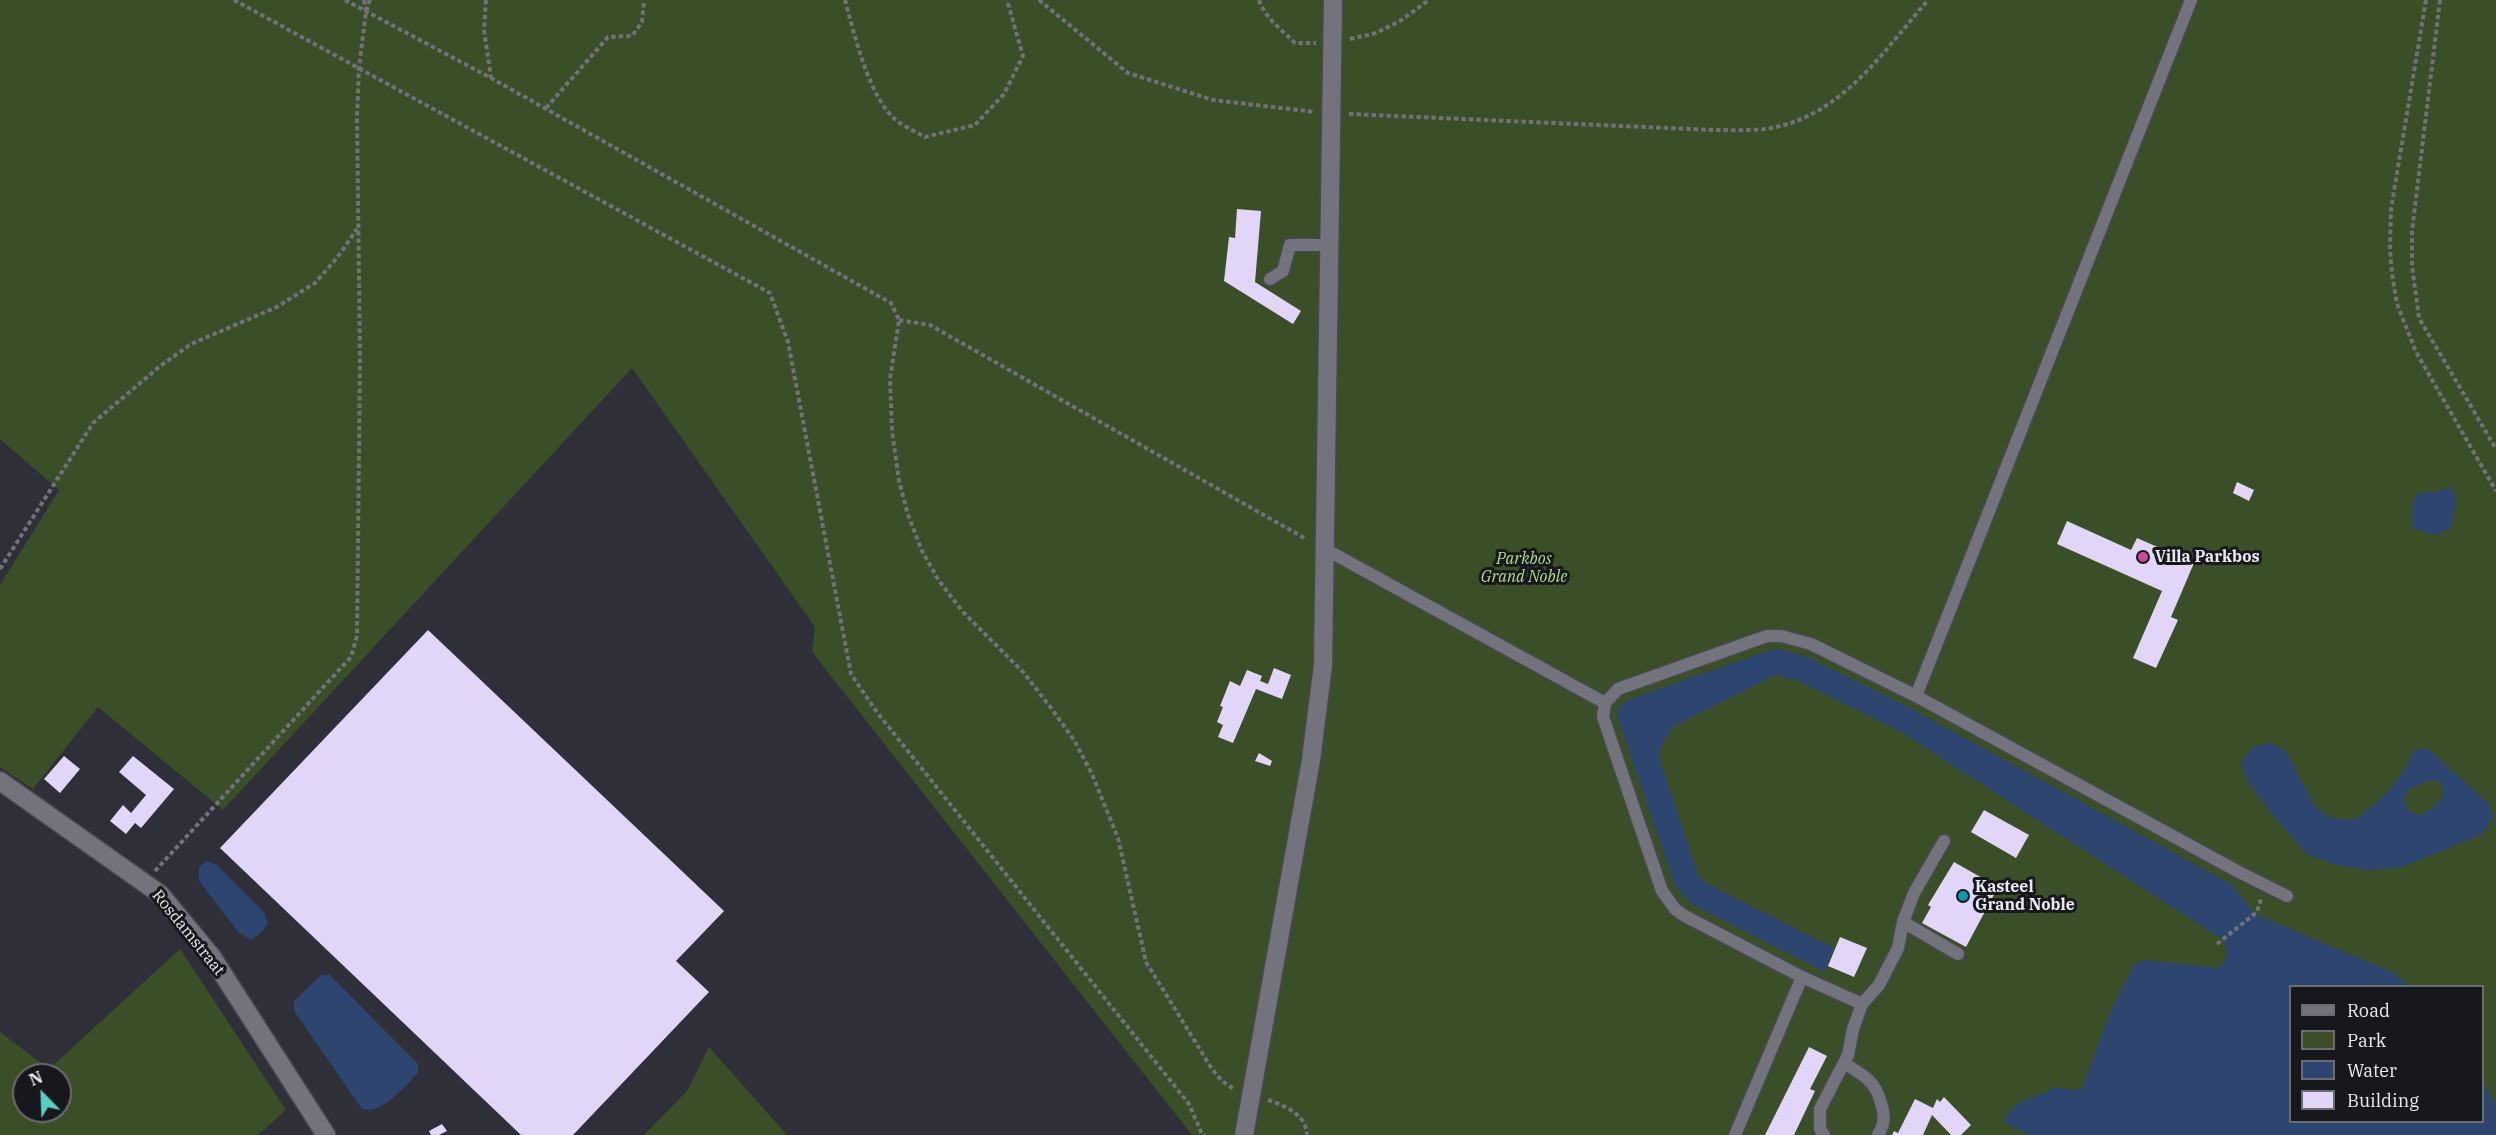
<!DOCTYPE html>
<style>
body{margin:0}
#map{position:relative;width:2496px;height:1135px;overflow:hidden;background:#2e2f38;font-family:"IBM Plex Serif",serif}
canvas{display:block}
.legend{position:absolute;left:2289px;top:985px;width:195px;height:138px;box-sizing:border-box;background:#17181c;border:2px solid #6b6c71;margin:0;padding:8px 10px;list-style:none;font-size:18px;color:#e9eaf0}
.legend li{display:flex;align-items:center;gap:12px;height:30px}
.legend b{width:30px;border:2px solid #6b6c71}
.north{position:absolute;left:12px;top:1063px;width:60px;height:60px;box-sizing:border-box;background:#17181c;border:2px solid #6b6c71;border-radius:50%;rotate:337deg;font-size:16px;font-weight:700;line-height:24px;text-align:center;color:#e9eaf0}
.north::after{content:'';display:block;margin:auto;width:21px;height:27px;background:#58cebf;clip-path:polygon(50% 0,100% 100%,50% 72%,0 100%)}
</style>
<div id="map">
<canvas width="2496" height="1135"></canvas>
<ul class="legend">
<li><b style="height:8px;background:#72737d"></b>Road</li>
<li><b style="height:16px;background:#3a4f28"></b>Park</li>
<li><b style="height:16px;background:#2e4570"></b>Water</li>
<li><b style="height:16px;background:#e1d6f8"></b>Building</li>
</ul>
<div class="north">N</div>
</div>
<script>
const context = document.querySelector('canvas').getContext('2d');
context.lineJoin = 'round';
function paint(path, color) { context.fillStyle = color; context.fill(path, 'evenodd'); }
function stroke(path, color, width, dash) { context.strokeStyle = color; context.lineWidth = width; context.lineCap = dash ? 'butt' : 'round'; context.setLineDash(dash || []); context.stroke(path); }
function drawText(font, color, halo, rows, align = 'center') {
  context.font = font + ' "IBM Plex Serif",serif'; context.lineWidth = 6; context.setLineDash([]); context.textBaseline = 'middle'; context.strokeStyle = halo; context.fillStyle = color; for (const [text, x, y, turn = 0] of rows) {
    context.save(); context.translate(x, y); context.rotate((+turn || 0) * Math.PI / 180); context.textAlign = isNaN(turn) ? turn : align; if (halo) context.strokeText(text, 0, 0); context.fillText(text, 0, 0); context.restore();
  }
}
paint(new Path2D(`
 M0,0h2496v1135h-1304l-380,-483 3,-25 -183,-259 -409,442 -125,-103 -65,82 -33,-22v-182l59,-95 -59,-51zM2290,986h192v136h-192z
 M180,949l106,161 -28,25h-258v-103l49,37zM24,1075h36v36h-36z
 M709,1047l78,88h-143l43,-44z`), '#3a4f28');
paint(new Path2D(`
 M2451,487l5,13 -5,28 -16,7 -23,-7v-24l5,-11 19,-1z
 M1779,649l28,8 103,51 321,176 24,30 137,58 17,14h-119v136h192l1,-41 13,25v29h-467l-26,-13c16,-28 28,-20 53,-35l17,3 9,-1 28,-77 24,-47 10,-5 74,8c10,-9 11,-15 5,-28l-325,-210 -100,-49 -22,-6 -104,52 -14,27 39,118 7,10 130,66 -9,24 -134,-68 -17,-20 -57,-168 1,-7 8,-8 10,-4 134,-47z
 M2271,743l15,8 28,54 16,13 24,2c26,-19 48,-40 60,-70l13,-2 61,55 5,14 -10,17 -84,34 -31,2 -30,-5 -30,-10 -33,-37 -28,-37 -6,-19 12,-15zM2427,781h11l4,5v11l-9,11 -14,7 -10,-4 -6,-11 5,-10z
 M207,861l9,3 48,48 4,11 -7,10 -10,7 -12,-7 -40,-52v-14z
 M329,974l89,90v9c-13,13 -36,42 -56,36l-68,-98v-10l27,-26z`), '#2e4570');
paint(new Path2D(`
 M1237,209l24,2 -6,71 46,29 -8,13 -69,-43 5,-44 6,1z
 M2237,482l17,8 -5,11 -16,-8z
 M2067,521l64,29 6,-12 57,25 -23,54 7,3 -22,48 -23,-10 29,-67 -105,-47z
 M428,630l296,281 -48,50 33,31 -136,143h-52l-301,-287z
 M1274,668l17,7 -9,24 -26,-10 -23,54 -15,-6 5,-12 -6,-3 6,-15 -3,-1 10,-25 10,5 7,-16 15,6 -2,5 8,3z
 M1259,753l13,8 -2,5 -15,-5z
 M64,756l16,13 -20,24 -16,-14z
 M133,756l41,33 -33,39 -6,-5 -9,11 -16,-13 13,-16 8,8 15,-18 -27,-23z
 M1984,810l45,25 -13,23 -45,-26z
 M1954,862l44,25 -32,60 -44,-24 9,-16 -3,-2z
 M1840,937l27,11 -13,29 -26,-11z
 M1809,1047l18,9 -17,33 5,2 -21,44h-29z
 M1944,1097l27,28 -10,10h-10l-19,-20 -9,20h-31l2,-4 4,2 17,-34 18,9 4,-9 3,3z
 M442,1124l5,7 -8,4h-8l-2,-4z`), '#e1d6f8');
const service = new Path2D(`
 M1270,279l13,-8 7,-26h39
 M1325,549l280,154 -2,14 59,174 13,18 8,6 119,62 60,27 17,-19 19,-37 5,-26 11,-29 30,-52
 M1916,696l275,-696
 M1605,703l13,-14 149,-53h14l30,8 105,52 321,175 50,25
 M1903,922l55,32
 M1844,1063c20,13 31,17 37,40 4,13 4,21 -3,32
 M1735,1135l67,-158
 M1824,1135l-4,-6v-20l28,-54 5,-26 9,-25`);
const minor = new Path2D(`
 M0,781l160,113 52,63 114,178`);
const tertiary = new Path2D(`
 M1244,1135l67,-375 12,-95 10,-665`);
stroke(service, '#494a51', 15);
stroke(minor, '#494a51', 21);
stroke(tertiary, '#494a51', 21);
stroke(new Path2D(`
 M234,0l536,293 18,49 63,332 25,37 313,393 13,30 3,1
 M345,0l146,78 400,225 8,17 -9,59 2,52 7,50 9,34 14,36 17,30 24,31 61,61 27,35 23,32 18,34 26,64 28,124 66,107 10,12 13,9
 M364,0l2,11
 M486,0l-2,30 7,48
 M845,0c9,33 24,98 51,120 9,7 20,12 29,17l50,-12 29,-31 19,-38 -16,-56
 M1039,0l89,73 85,27 102,12
 M1259,0c6,18 23,30 36,43h21
 M2426,0l-35,209 -1,40 2,25 5,30 19,48 80,139
 M2440,0l-28,231v35l7,52 77,131
 M1350,39l26,-6 24,-12 29,-21
 M546,108l62,-71 24,-1 10,-14 2,-22
 M1349,114l364,16c16,0 34,1 51,-1 75,-9 119,-77 164,-129
 M899,320l31,5 376,214
 M0,569l93,-146 66,-56 32,-23 86,-37 38,-24 22,-25 20,-29
 M155,871l196,-214 6,-21 3,-277 -3,-243 2,-48 7,-57 4,-11
 M2217,944l40,-32 4,-13
 M1268,1100c17,6 38,14 39,35`), '#707179', 4, [4.5, 3]);
stroke(service, '#72737d', 12);
stroke(minor, '#72737d', 18);
stroke(tertiary, '#72737d', 18);
for (const [x, y, r, color] of [
 [2143,557,6,"#d1479c"],
 [1963,896,6,"#0f9aa8"]
]) { const dot = new Path2D(); dot.arc(x, y, r, 0, 2 * Math.PI); context.fillStyle = color; context.fill(dot); stroke(dot, '#17181c', 2); }
drawText('bold 16px', '#e9eaf0', '#17181c', [
 ["Villa Parkbos",2155,557],
 ["Kasteel",1975,887],
 ["Grand Noble",1975,905]
], 'left');
drawText('italic 16px', '#b2dc90', '#17181c', [
 ["Parkbos",1524,559],
 ["Grand Noble",1524,577]
]);
drawText('16px', '#e9eaf0', '#17181c', [
 ["Rosdamstraat",188,933,51]
]);
</script>
